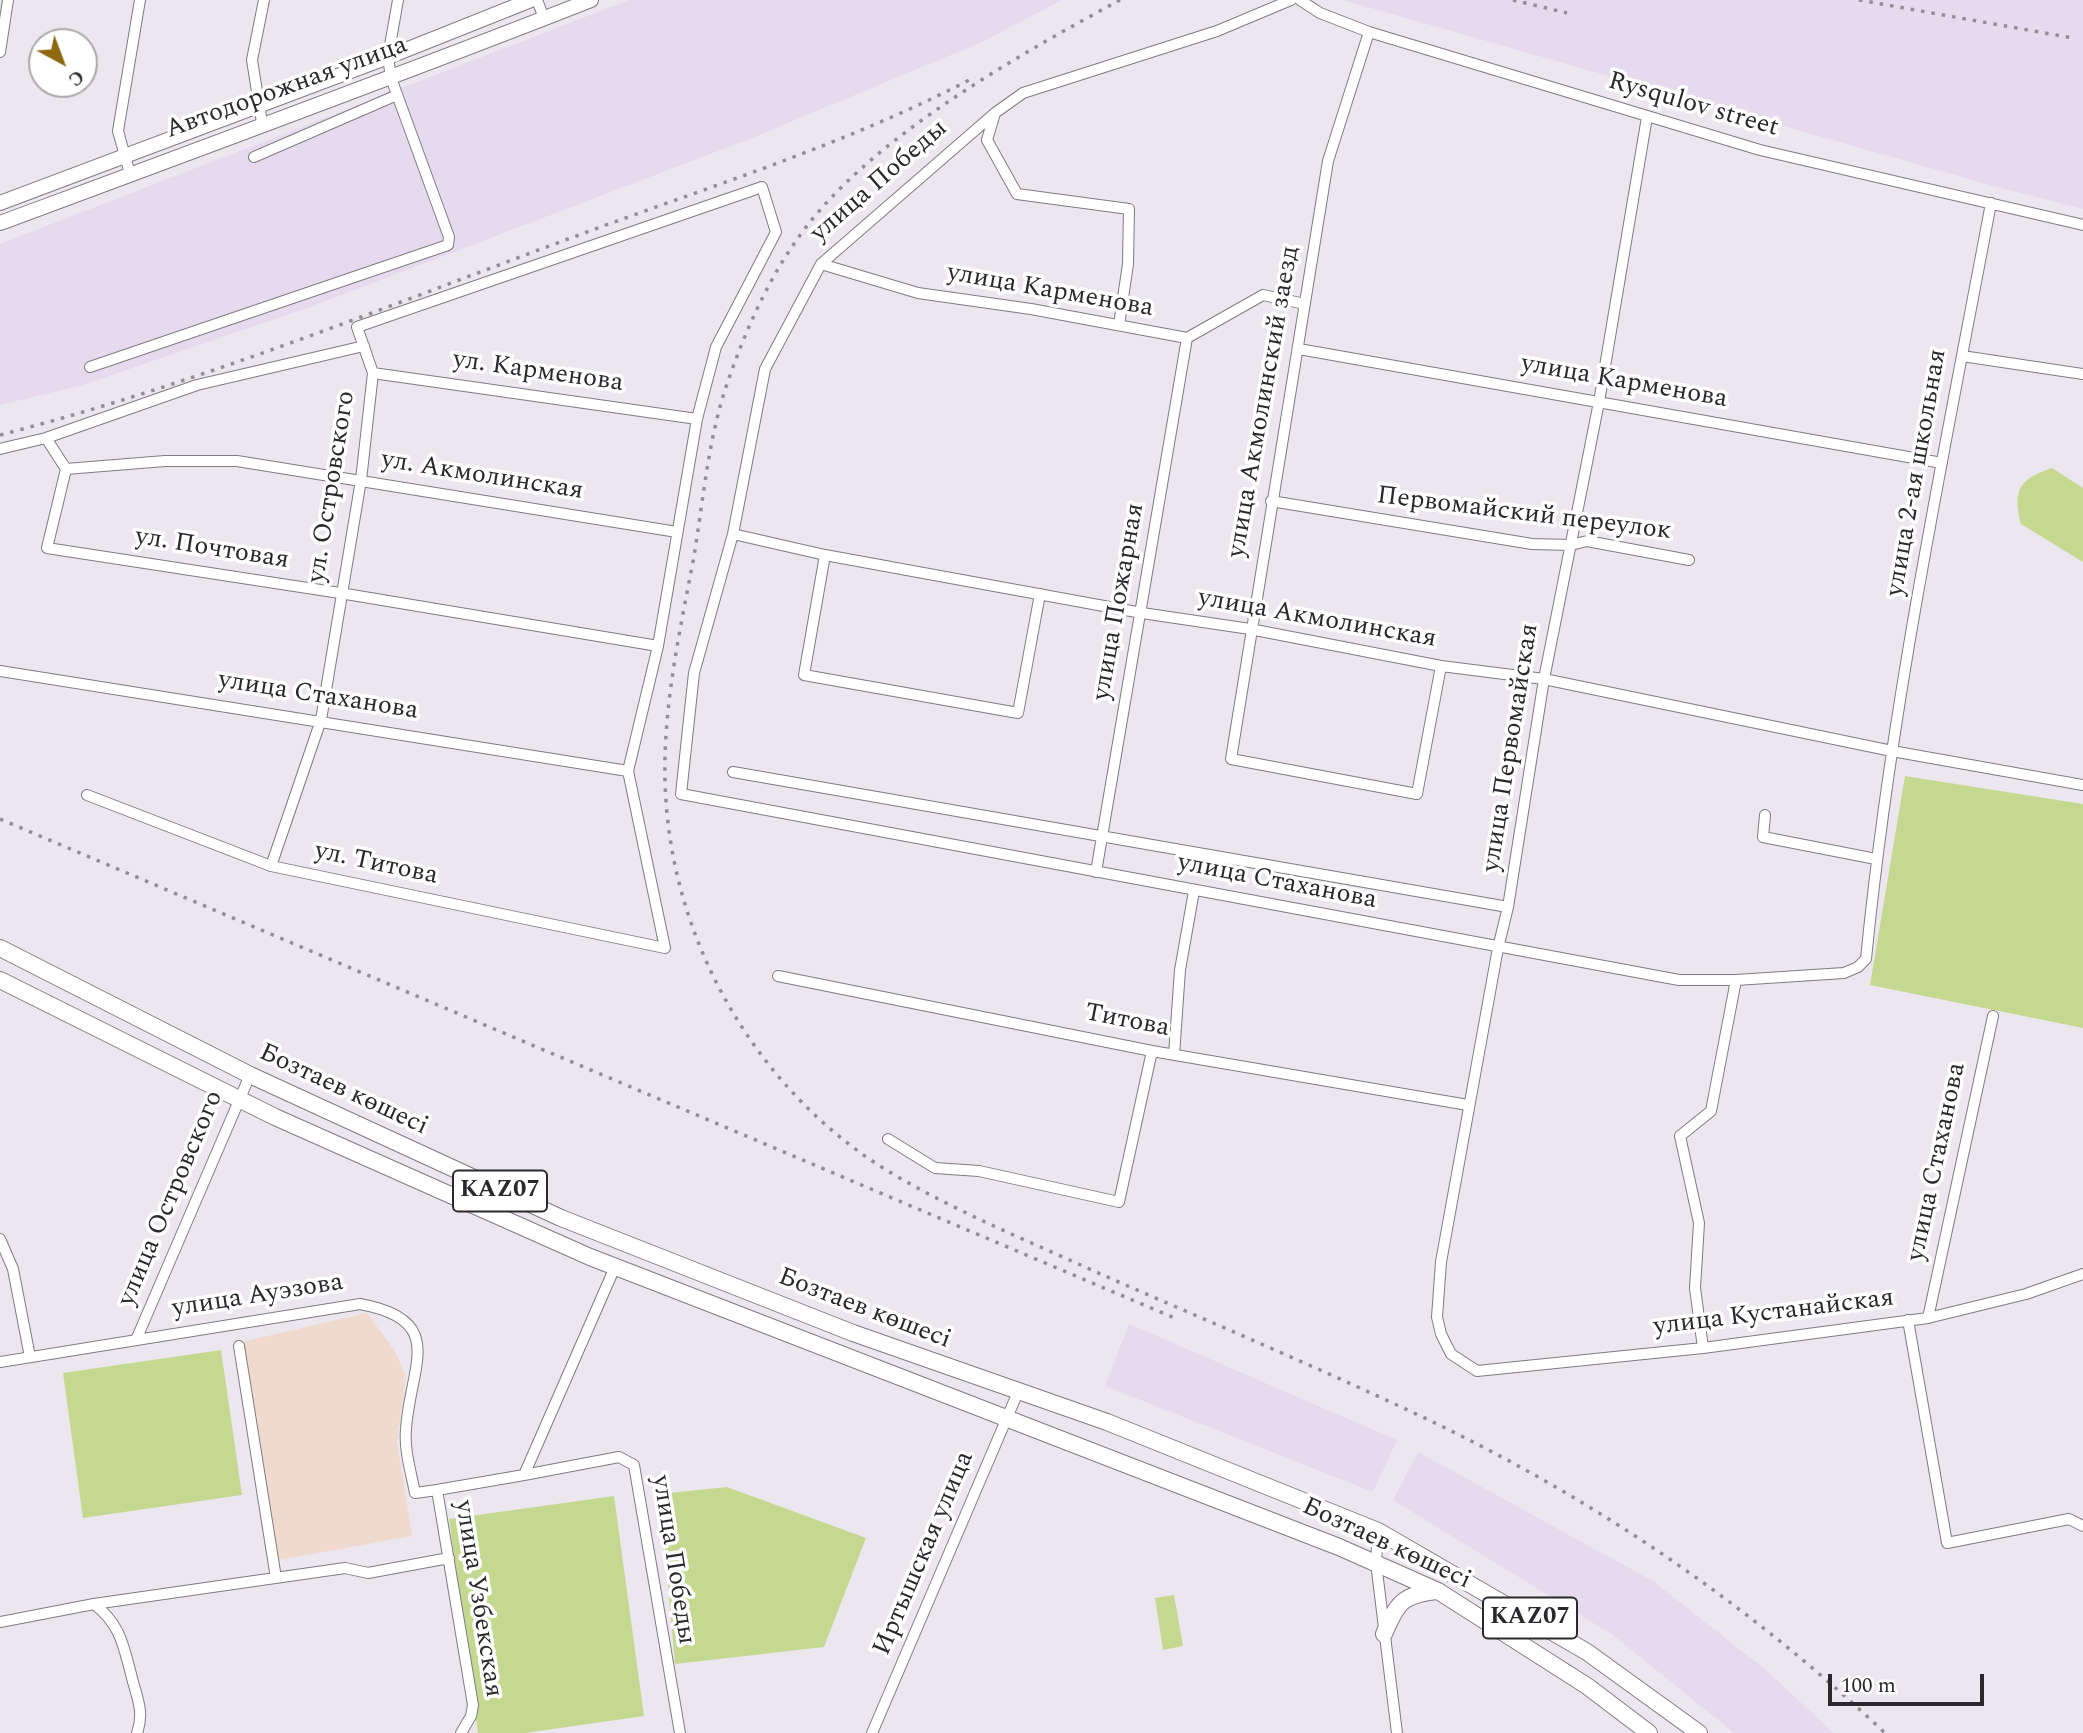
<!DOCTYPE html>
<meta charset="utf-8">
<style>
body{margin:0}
#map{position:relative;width:2083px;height:1733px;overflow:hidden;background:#ece7ef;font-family:Spectral,serif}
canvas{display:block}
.north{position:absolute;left:28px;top:28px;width:70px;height:70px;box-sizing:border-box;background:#fff;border:2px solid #aaa9ab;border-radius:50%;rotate:139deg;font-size:19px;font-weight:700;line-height:28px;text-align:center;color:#2a282c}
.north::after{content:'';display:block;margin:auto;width:24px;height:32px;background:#8f690f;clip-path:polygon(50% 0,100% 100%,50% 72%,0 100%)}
.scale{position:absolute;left:1828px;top:1674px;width:156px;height:32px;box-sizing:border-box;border:4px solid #2a282c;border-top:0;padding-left:9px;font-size:21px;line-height:24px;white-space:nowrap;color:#2a282c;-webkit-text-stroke:5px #fff;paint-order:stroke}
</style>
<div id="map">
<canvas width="2083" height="1733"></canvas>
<div class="north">С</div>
<div class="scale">100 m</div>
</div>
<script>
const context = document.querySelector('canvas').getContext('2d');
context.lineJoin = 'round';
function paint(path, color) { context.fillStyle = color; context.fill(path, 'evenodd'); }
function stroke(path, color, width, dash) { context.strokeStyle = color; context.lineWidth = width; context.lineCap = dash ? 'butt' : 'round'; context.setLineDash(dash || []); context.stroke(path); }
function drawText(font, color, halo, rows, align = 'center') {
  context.font = font + ' Spectral,serif'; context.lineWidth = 7; context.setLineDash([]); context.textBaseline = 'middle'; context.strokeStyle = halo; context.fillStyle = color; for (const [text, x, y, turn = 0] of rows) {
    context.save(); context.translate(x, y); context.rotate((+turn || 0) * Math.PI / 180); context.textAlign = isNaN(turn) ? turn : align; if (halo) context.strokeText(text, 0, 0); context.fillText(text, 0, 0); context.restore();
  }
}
paint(new Path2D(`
 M367,1313l28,38 11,26 -9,64 15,95 -134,24 -37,-218z`), '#f0dace');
paint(new Path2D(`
 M629,0h433l-78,41 -232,97 -442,169 -227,78 -83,20v-161z
 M1343,0h740v209l-86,-22z
 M1129,1324l268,116 -24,52 -268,-106z
 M1418,1452l235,129 114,90 67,62h-100l-121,-98 -220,-135z`), '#e6daee');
paint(new Path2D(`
 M2052,468l31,20v74l-62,-38c-9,-35 -1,-45 31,-56z
 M1905,776l178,28v224l-213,-43z
 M221,1350l21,145 -159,23 -20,-145z
 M727,1487l139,51 -42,109 -149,17 -15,-170z
 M614,1496l30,220 -119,17h-47l-29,-214z
 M1174,1595l9,51 -20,4 -8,-52z`), '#c5d890');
const minor = new Path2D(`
 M537,0l7,18
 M1291,0l-74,31 -194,62 -28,20 -174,151 -56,105 -32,165 -39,139 -13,121 998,186h57l108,-7 14,-6 8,-8c25,-254 78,-505 125,-756
 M1300,0l20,13 49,19 391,118 323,75
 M1369,32l-41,129 -97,598 186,35 24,-128
 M0,52l8,-52
 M995,113l-8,27 30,54 112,15 -1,55 -9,61
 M1647,117l-48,285 -55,277 -36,228 -10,41 -57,314 -4,55 4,17 10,20 26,17 226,-23 225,-30 98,-24 57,-20
 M262,123l-10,-63 12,-60
 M254,157l143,-62
 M130,174l-12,-43 22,-131
 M821,264l97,29 113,16 156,29 76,-43 42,9
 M1299,349l643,114
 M1962,356l121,18
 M90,367l358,-122 1,-8 -58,-159 -3,-21 10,-57
 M373,373l324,46
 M46,438l20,31 99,-8h72l440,71
 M0,449l46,-11 151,-53 167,-39
 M66,469l-19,79 293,45 318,53
 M1271,501l261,43 39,1 16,-4 102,19
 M733,534l92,21 317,58 108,16 191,37 103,13 348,72 191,34
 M825,555l-21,120 214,38 22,-119
 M0,671l628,100
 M733,772l775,135
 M87,795l184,71 394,82 -37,-177 30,-125 39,-227 19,-72 60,-115 -14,-45 -405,140 16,46 -12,107 -40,240 -50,146
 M1765,815l-2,22 113,22
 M1096,872l91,-534
 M778,976l374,75 316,54
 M1174,1055l6,-85 14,-79
 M888,1139l47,29 44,3 140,31 33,-151
 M0,1239l13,30 17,88
 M1928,1318l65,-302
 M1908,1320l39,223 122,-24 14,7
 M136,1340l114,-265
 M239,1346l37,232
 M1703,1348l-8,-60 4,-65 -19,-87 31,-25 25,-131
 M0,1362l360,-58c88,16 50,62 46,125 -2,21 5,43 9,64l22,-3
 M524,1475l95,-18 15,8 46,268
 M1378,1531l-2,32 21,170
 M94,1604c26,20 29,40 37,70 5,22 14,37 6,59
 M0,1622l94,-18 251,-36 23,5 81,-15
 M461,1733l10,-17 2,-11 -36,-215 87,-15 91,-208
 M872,1733l146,-341`);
const major = new Path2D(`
 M0,203l388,-146 143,-57
 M0,223c197,-73 395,-146 591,-223`);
const highway = new Path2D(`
 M0,948l250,127 311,143 292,115 254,89 271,109 209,121 112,81
 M0,980l275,137 315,140 749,290 99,44 149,95 62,47
 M1384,1634c13,-31 18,-39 52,-43`);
stroke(minor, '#807b83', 12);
stroke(major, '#807b83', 16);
stroke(highway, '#807b83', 18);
stroke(minor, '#fff', 10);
stroke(major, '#fff', 14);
stroke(highway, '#fff', 16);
stroke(new Path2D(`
 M1120,0c-94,51 -216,120 -289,198 -51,53 -83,123 -106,192 -17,52 -22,112 -31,166 -15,80 -34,163 -28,245 10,147 92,288 217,367 70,43 148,74 222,108 103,45 207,89 309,137 175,82 331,188 471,320
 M1513,0l54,13
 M1859,0l214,38
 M0,435c194,-50 380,-126 568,-196 136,-51 278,-94 407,-162
 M0,819l1177,500`), '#928e94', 3.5, [3.5, 7]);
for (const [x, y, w] of [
 [500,1191,94],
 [1530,1618,94]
]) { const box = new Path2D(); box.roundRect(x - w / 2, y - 20.5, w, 41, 5); context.fillStyle = '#fff'; context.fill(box); stroke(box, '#2a282c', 2); }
drawText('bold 24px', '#2a282c', null, [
 ["KAZ07",500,1191],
 ["KAZ07",1530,1618]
]);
drawText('26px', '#2a282c', '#fff', [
 ["Автодорожная улица",287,89,-20],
 ["Rysqulov street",1693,106,16],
 ["улица Победы",880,182,-41],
 ["улица Карменова",1050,292,10],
 ["ул. Карменова",538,373,8],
 ["улица Карменова",1624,383,10],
 ["улица Акмолинский заезд",1265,402,-80],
 ["улица 2-ая школьная",1918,473,-80],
 ["ул. Акмолинская",482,477,9],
 ["ул. Островского",333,487,-81],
 ["Первомайский переулок",1524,515,7],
 ["ул. Почтовая",212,550,9],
 ["улица Пожарная",1120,602,-80],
 ["улица Акмолинская",1317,620,10],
 ["улица Стаханова",318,697,9],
 ["улица Первомайская",1512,748,-81],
 ["ул. Титова",376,865,12],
 ["улица Стаханова",1277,883,11],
 ["Титова",1127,1022,11],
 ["Бозтаев көшесі",343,1091,25],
 ["улица Стаханова",1938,1162,-78],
 ["улица Островского",172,1199,-67],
 ["улица Ауэзова",258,1297,-9],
 ["Бозтаев көшесі",864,1310,21],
 ["улица Кустанайская",1774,1314,-7],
 ["Бозтаев көшесі",1386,1545,25],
 ["Иртышская улица",925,1554,-67],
 ["улица Победы",672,1560,81],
 ["улица Узбекская",477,1599,81]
]);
</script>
